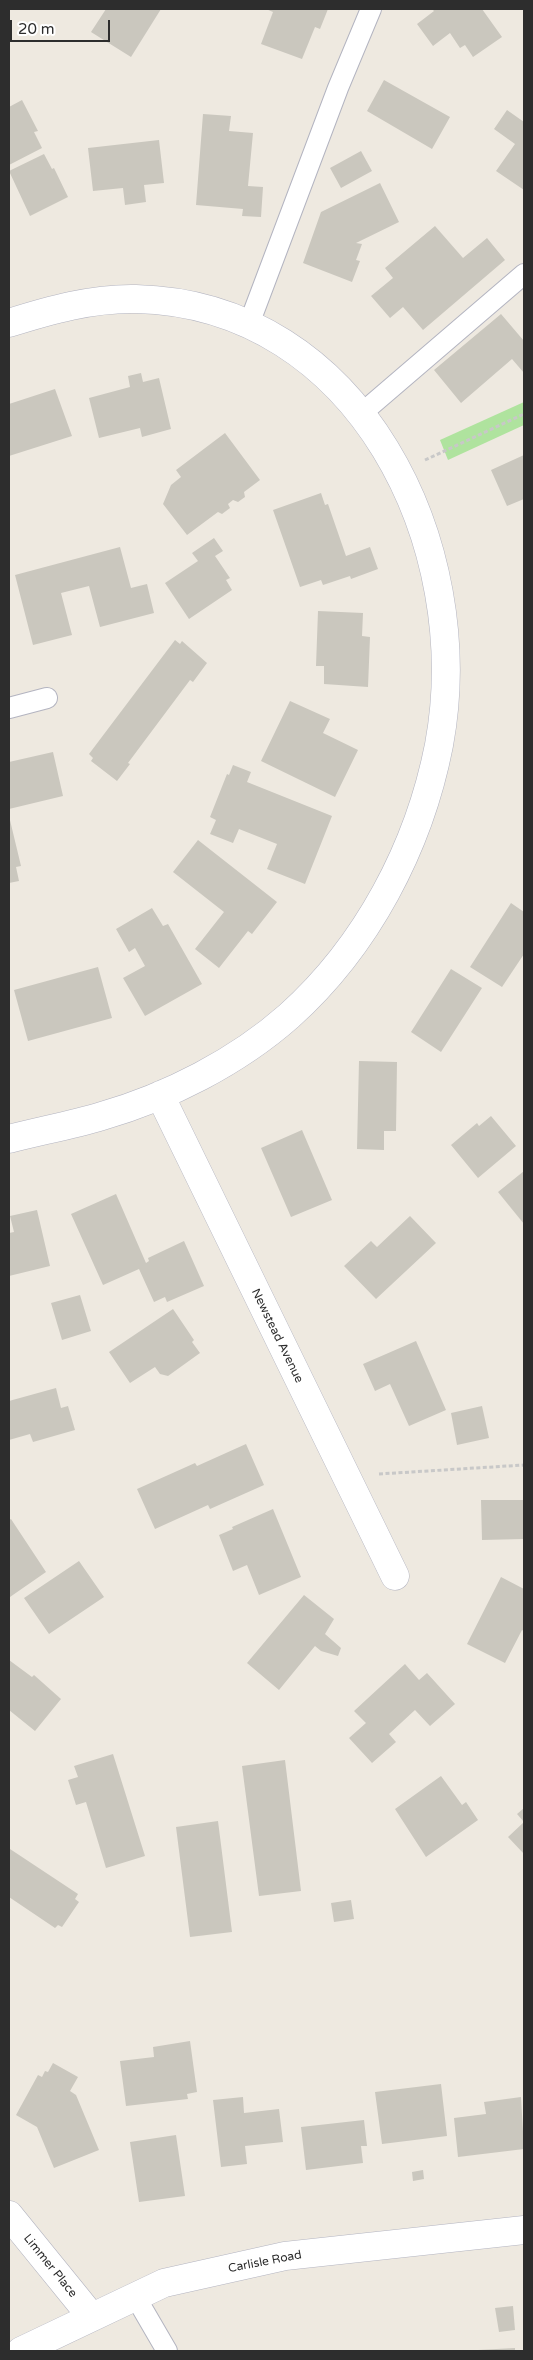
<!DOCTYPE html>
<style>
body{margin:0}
#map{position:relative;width:533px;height:2360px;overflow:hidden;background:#eee9e0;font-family:"Varela Round",sans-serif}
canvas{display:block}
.frame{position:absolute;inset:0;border:10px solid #2d2d2d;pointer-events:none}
.scale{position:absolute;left:10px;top:20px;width:100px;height:22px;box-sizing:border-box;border:2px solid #2d2d2d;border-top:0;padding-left:6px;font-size:15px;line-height:18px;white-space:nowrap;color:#2d2d2d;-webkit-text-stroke:4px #fff;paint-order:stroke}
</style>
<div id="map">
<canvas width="533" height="2360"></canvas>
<div class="frame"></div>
<div class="scale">20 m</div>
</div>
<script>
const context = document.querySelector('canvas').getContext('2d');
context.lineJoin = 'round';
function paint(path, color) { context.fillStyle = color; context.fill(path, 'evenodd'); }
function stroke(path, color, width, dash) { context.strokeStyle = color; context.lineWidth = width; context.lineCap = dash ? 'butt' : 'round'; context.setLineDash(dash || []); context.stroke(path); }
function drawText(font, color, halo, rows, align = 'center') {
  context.font = font + ' "Varela Round",sans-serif'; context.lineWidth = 4.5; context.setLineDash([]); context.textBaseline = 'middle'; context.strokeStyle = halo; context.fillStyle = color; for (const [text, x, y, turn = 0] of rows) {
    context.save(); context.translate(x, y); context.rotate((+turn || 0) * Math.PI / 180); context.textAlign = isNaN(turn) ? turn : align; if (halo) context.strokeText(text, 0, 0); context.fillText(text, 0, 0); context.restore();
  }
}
paint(new Path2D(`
 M524,402v23l-76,35 -8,-20z`), '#afe39e');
paint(new Path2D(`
 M106,9h55l-30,48 -40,-25z
 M266,9h62l-8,20 -5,-2 -13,32 -41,-15 12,-32z
 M432,9h50l20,28 -29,20 -8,-12 -5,3 -10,-15 -17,13 -16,-22 17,-13z
 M384,80l66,37 -18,32 -65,-38z
 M22,100l16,31 -4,1 8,16 -33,17v-58z
 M507,110l17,12v68l-28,-19 19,-27 -21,-15z
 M203,114l28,2 -2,15 24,2 -5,53 15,1 -2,30 -19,-1 1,-7 -47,-4z
 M159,140l5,43 -20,2 2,17 -21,3 -2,-17 -30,3 -5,-43z
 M361,151l11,20 -31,17 -11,-20z
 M44,154l8,15 2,-1 14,29 -38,19 -21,-45z
 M380,183l19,39 -43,21 6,1 -6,16 4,1 -8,21 -49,-19 18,-51z
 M435,226l28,32 24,-20 18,22 -82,70 -20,-23 -13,11 -19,-22 22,-18 -8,-10z
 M501,314l23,27v32l-12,-14 -51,44 -27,-33z
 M141,373l2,9 16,-4 12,51 -29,8 -2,-9 -41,10 -10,-40 41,-11 -2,-11z
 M55,389l17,47 -63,20v-52z
 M225,433l35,47 -16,12 1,5 -7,5 -5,-2 -5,4 2,4 -8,6 -4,-2 -31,23 -24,-31 8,-19 10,-8 -5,-7z
 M524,455v44l-17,7 -16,-36z
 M321,493l4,12 3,-1 18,52 24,-9 8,22 -27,10 -1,-3 -27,9 -2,-5 -21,7 -27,-77z
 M214,538l9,13 -8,5 15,22 -4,2 6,10 -43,29 -24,-36 33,-22 -6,-8z
 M120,547l11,41 16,-4 7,29 -54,14 -11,-41 -28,7 11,42 -39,10 -18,-70z
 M318,611l45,2 -1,23 8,1 -2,50 -44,-3v-18h-8z
 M175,640l5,4 2,-3 25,22 -14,19 -3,-2 -62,83 2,1 -13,17 -26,-20 2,-3 -4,-4z
 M290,701l40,18 -7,14 35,17 -23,47 -74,-36z
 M53,752l10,44 -54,13v-47z
 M233,765l18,7 -4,10 85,34 -27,68 -38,-15 10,-25 -38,-15 -6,14 -23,-9 6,-14 -6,-3 17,-43 2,1z
 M9,816l12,50 -5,1 3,14 -10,2z
 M198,840l79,62 -25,32 -4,-3 -29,37 -24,-19 29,-37 -51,-40z
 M511,903l13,9v42l-22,33 -32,-20z
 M152,908l11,18 5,-2 34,60 -57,32 -22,-38 22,-12 -10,-18 -6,4 -13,-23z
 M98,967l14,51 -84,23 -14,-51z
 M451,969l31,19 -41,64 -30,-20z
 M359,1061l38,1 -1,69h-12v19l-27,-1z
 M491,1116l25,30 -38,32 -27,-33 26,-22 2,3z
 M302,1130l30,70 -41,17 -30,-69z
 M524,1171v53l-26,-32z
 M116,1194l30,69 3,-2 -1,-3 36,-17 20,45 -37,16 -2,-5 -11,5 -15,-33 -36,16 -32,-71z
 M37,1210l13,56 -41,10v-43l5,-1 -4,-16z
 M410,1216l26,27 -60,56 -32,-33 27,-25 6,6z
 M80,1295l11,36 -29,9 -11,-37z
 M173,1309l21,31 -2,2 8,11 -32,23 -8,-2 -5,-7 -25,16 -21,-31z
 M416,1341l30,69 -37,16 -19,-42 -15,7 -12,-27z
 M56,1388l5,20 7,-2 7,24 -42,12 -3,-8 -21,6v-39z
 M482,1406l7,32 -32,7 -6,-32z
 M246,1444l18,41 -54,24 -2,-4 -53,24 -18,-40 58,-26 2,3z
 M481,1500h43v39l-42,1z
 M273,1509l28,68 -42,18 -12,-30 -14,6 -14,-36 14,-6 -1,-2z
 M11,1519l35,53 -36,25 -1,-77z
 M79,1561l25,36 -55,37 -25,-36z
 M501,1577l23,12v42l-2,-1 -17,33 -38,-19z
 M304,1595l30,24 -9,15 16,14 -3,8 -17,-5 -6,-5 -36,44 -32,-27z
 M9,1660l23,17 2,-2 27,24 -26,32 -26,-21z
 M405,1664l14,16 8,-7 28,31 -25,22 -15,-16 -26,24 7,8 -24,21 -23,-25 17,-15 -12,-12z
 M113,1754l32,102 -39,12 -20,-66 -10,3 -8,-25 10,-3 -4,-11z
 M285,1760l16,131 -42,5 -17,-130z
 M441,1776l21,29 4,-3 12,18 -52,37 -31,-48z
 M524,1808v14l-7,-8z
 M218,1821l14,111 -42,5 -14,-110z
 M524,1822v32l-16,-17z
 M10,1849l68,45 -3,5 4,3 -17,25 -4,-2 -3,3 -46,-31z
 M351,1900l3,19 -20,3 -3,-19z
 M190,2041l7,51 -10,2 1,5 -62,7 -6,-45 34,-4 -1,-10z
 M53,2063l25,14 -8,14 6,4 23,55 -45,18 -17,-41 -21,-12 22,-40 4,2 3,-6 3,1z
 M441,2084l6,52 -65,8 -7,-52z
 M243,2097l1,16 35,-4 4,33 -38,4 2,18 -26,3 -8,-67z
 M521,2097l3,52 -66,8 -4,-39 32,-4 -2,-12z
 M364,2120l3,26h-6l2,17 -57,7 -5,-43z
 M176,2135l9,61 -46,6 -9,-60z
 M423,2170l1,9 -11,2 -1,-9z
 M513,2306l2,24 -16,2 -4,-24z
 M515,2348v3h-37v-1z`), '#cac7be');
const lane = new Path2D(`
 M249,324l89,-236 33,-79
 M362,413l162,-139
 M9,708l38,-10
 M135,2296l32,55`);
const street = new Path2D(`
 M9,323c41,-13 84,-25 127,-24 224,5 340,247 303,446 -20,102 -72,201 -150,271 -52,46 -121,81 -187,100 -30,9 -62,15 -93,23
 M160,1095l235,481
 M9,2215l82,101`);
const secondary = new Path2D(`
 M21,2351l143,-68 121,-27 239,-26`);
stroke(lane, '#b3b4c0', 22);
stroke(street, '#b3b4c0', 29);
stroke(secondary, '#b3b4c0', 29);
stroke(new Path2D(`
 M425,460l99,-46
 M379,1474l145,-9`), '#c8c8c8', 3, [4, 2.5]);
stroke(lane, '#fff', 20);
stroke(street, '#fff', 28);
stroke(secondary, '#fff', 28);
drawText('12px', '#2d2d2d', '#fff', [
 ["Newstead Avenue",277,1336,64],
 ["Carlisle Road",265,2262,-11],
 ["Limmer Place",50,2266,51]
]);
</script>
